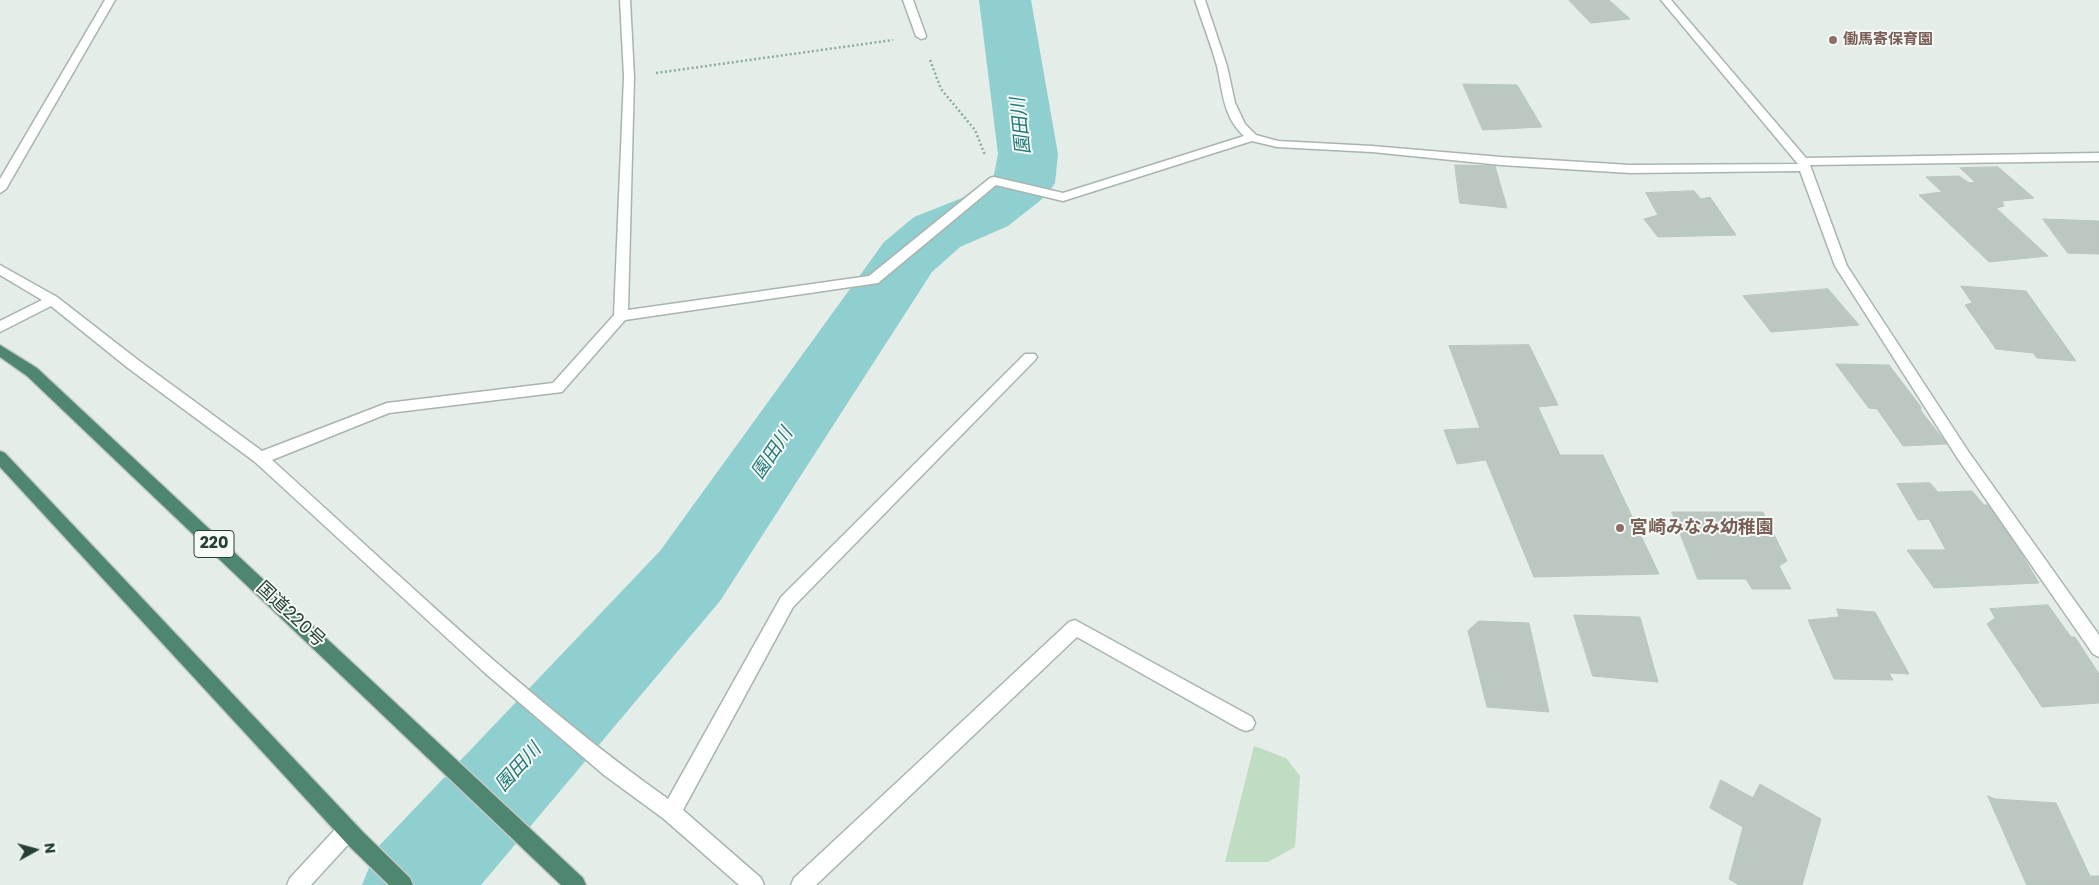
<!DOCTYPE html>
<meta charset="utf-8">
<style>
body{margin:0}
#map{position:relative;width:2099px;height:885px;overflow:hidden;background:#e5ede8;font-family:Poppins,sans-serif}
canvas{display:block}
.north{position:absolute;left:10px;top:825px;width:50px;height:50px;-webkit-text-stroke:4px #f6faf7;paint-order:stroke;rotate:83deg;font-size:14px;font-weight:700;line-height:20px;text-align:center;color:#253f33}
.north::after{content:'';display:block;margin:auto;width:18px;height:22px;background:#253f33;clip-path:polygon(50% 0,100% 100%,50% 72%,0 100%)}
</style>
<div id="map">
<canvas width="2099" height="885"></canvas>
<div class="north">N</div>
</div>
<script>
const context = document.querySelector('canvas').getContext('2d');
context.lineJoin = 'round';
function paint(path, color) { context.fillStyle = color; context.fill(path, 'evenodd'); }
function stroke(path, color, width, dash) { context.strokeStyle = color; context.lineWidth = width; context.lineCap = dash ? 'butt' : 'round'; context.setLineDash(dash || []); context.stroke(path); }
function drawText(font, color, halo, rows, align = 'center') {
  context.font = font + ' Poppins,"Noto Sans JP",sans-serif'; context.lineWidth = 4; context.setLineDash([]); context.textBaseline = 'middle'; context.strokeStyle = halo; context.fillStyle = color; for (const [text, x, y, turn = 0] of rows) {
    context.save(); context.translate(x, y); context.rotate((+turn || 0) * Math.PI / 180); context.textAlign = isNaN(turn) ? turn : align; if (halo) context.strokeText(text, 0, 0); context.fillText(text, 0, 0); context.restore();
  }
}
paint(new Path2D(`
 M1254,746l32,12 14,18 -5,71 -27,15h-43z`), '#bfddc2');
paint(new Path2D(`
 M979,0h52l27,154 -3,29 -9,13 -38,30 -48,21 -28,25 -212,329 -239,284h-119l15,-37 283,-297 224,-309 30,-25 48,-19 32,-23 4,-21z`), '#90cfcf');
const building = new Path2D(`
 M1569,0h40l21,19 -39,4z
 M1463,84l54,1 25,42 -59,3z
 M1455,165l40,1 12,42 -47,-5z
 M1998,167l36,31 -32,3 2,5 -8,2 52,48 -59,6 -70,-67 23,-3 -16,-15 33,-1 10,7 6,-1 -15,-14z
 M1694,191l7,8 9,-2 26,38 -78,2 -14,-18 14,-4 -12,-22z
 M2043,219l56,2v33l-31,-1z
 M1961,286l65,5 50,70 -39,-3 -4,-5 -37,-4 -31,-44 7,-2z
 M1828,289l31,36 -88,7 -28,-36z
 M1529,345l29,60 -20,2 22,48h43l56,119 -125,3 -48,-117 -29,4 -13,-34 36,-2 -31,-82z
 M1836,364l53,1 32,42v4l26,33 -44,2 -26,-37 -8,-1z
 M1930,483l8,9 34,-1 12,14h8l47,78 -105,5 -27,-38h39l-17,-31 -11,1 -21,-36z
 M1672,512h91l24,49 -8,5 12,23h-39l-6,-10h-48z
 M2048,605l23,32h4l24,37v29l-57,4 -55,-83 8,-6 -5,-9z
 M1837,609l38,3 34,62 -20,-1 4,7 -59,-1 -26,-59 31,-3z
 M1574,615l66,2 18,65 -65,-6z
 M1479,621l50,2 20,89 -62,-5 -19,-76z
 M1721,780l32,18 7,-14 61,35 -19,66h-63l-10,-6 14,-52 -33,-19z
 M1988,796l7,3 61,4 34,73h9v9h-72z`);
paint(building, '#bac8c1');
stroke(building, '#b8c7be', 1);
const minor = new Path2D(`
 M105,0h10l-109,189 -6,4v-14z
 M620,0h10l4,77 -6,233 241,-34 121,-98 4,-1 69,16 181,-57c-21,-19 -21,-44 -27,-70 -6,-22 -15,-44 -22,-66h10l22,66 8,37 10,21 11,11 22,6 94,5 129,11 129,8 168,-1 -137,-164h10l135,158 293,-5v8l-289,4 37,101 121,185 131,184v22l-6,-3 -135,-195 -123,-193 -35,-95 -170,2 -129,-8 -129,-13 -95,-5 -25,-6 -189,60 -67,-16 -118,98 -253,37 -63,72 -173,21 -117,47c129,116 254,238 396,339l113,-202 244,-243h10l2,3 -2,3 -242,247 -110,203 78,68 3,7h-25l-75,-66 -60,-44 -119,-102 -230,-211 -127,-94 -77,-62 -51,26v-11l42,-21 -42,-25v-10l57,32 81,63 124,91 125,-48 166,-20 61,-68 10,-238z
 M903,0h10l13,36 -1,2 -4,1 -5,-3z
 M1075,620l177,97 3,6 -3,6 -6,2 -6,-2 -163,-92 -261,248h-25l3,-7 275,-256z
 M348,821l7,2 3,7 -3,7 -44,48h-24l3,-7 51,-55z`);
const trunk = new Path2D(`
 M0,345l37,23 546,510 3,7h-25l-534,-509 -27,-19z
 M0,451l5,2 359,380 46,45 3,7h-24l-39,-38 -350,-380z`);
stroke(minor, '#a8b5ae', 3);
stroke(trunk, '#c2c9c6', 3);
stroke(new Path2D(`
 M930,60l11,29 34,41 10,25
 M656,73l237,-33`), '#87af9c', 2.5, [2, 2.5]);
paint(minor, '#fff');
paint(trunk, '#4f8670');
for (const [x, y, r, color] of [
 [1833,40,5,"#8d6e63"],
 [1620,528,5,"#8d6e63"]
]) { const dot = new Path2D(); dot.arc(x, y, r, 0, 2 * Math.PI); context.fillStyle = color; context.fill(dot); stroke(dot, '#f6faf7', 2); }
drawText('bold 15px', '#785e54', '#f6faf7', [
 ["働馬寄保育園",1843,40]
], 'left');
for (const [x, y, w] of [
 [214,544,40]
]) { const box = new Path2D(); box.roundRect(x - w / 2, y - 13.5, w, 27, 4); context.fillStyle = '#f6faf7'; context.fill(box); stroke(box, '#253f33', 1); }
drawText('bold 16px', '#253f33', null, [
 ["220",214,544]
]);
drawText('bold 18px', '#785e54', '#f6faf7', [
 ["宮崎みなみ幼稚園",1630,528]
], 'left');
drawText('18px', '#253f33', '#f6faf7', [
 ["国道220号",290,615,43]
]);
drawText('italic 19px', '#217878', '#f6faf7', [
 ["園田川",1022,126,-96],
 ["園田川",773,454,-56],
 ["園田川",519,768,-48]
]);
</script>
